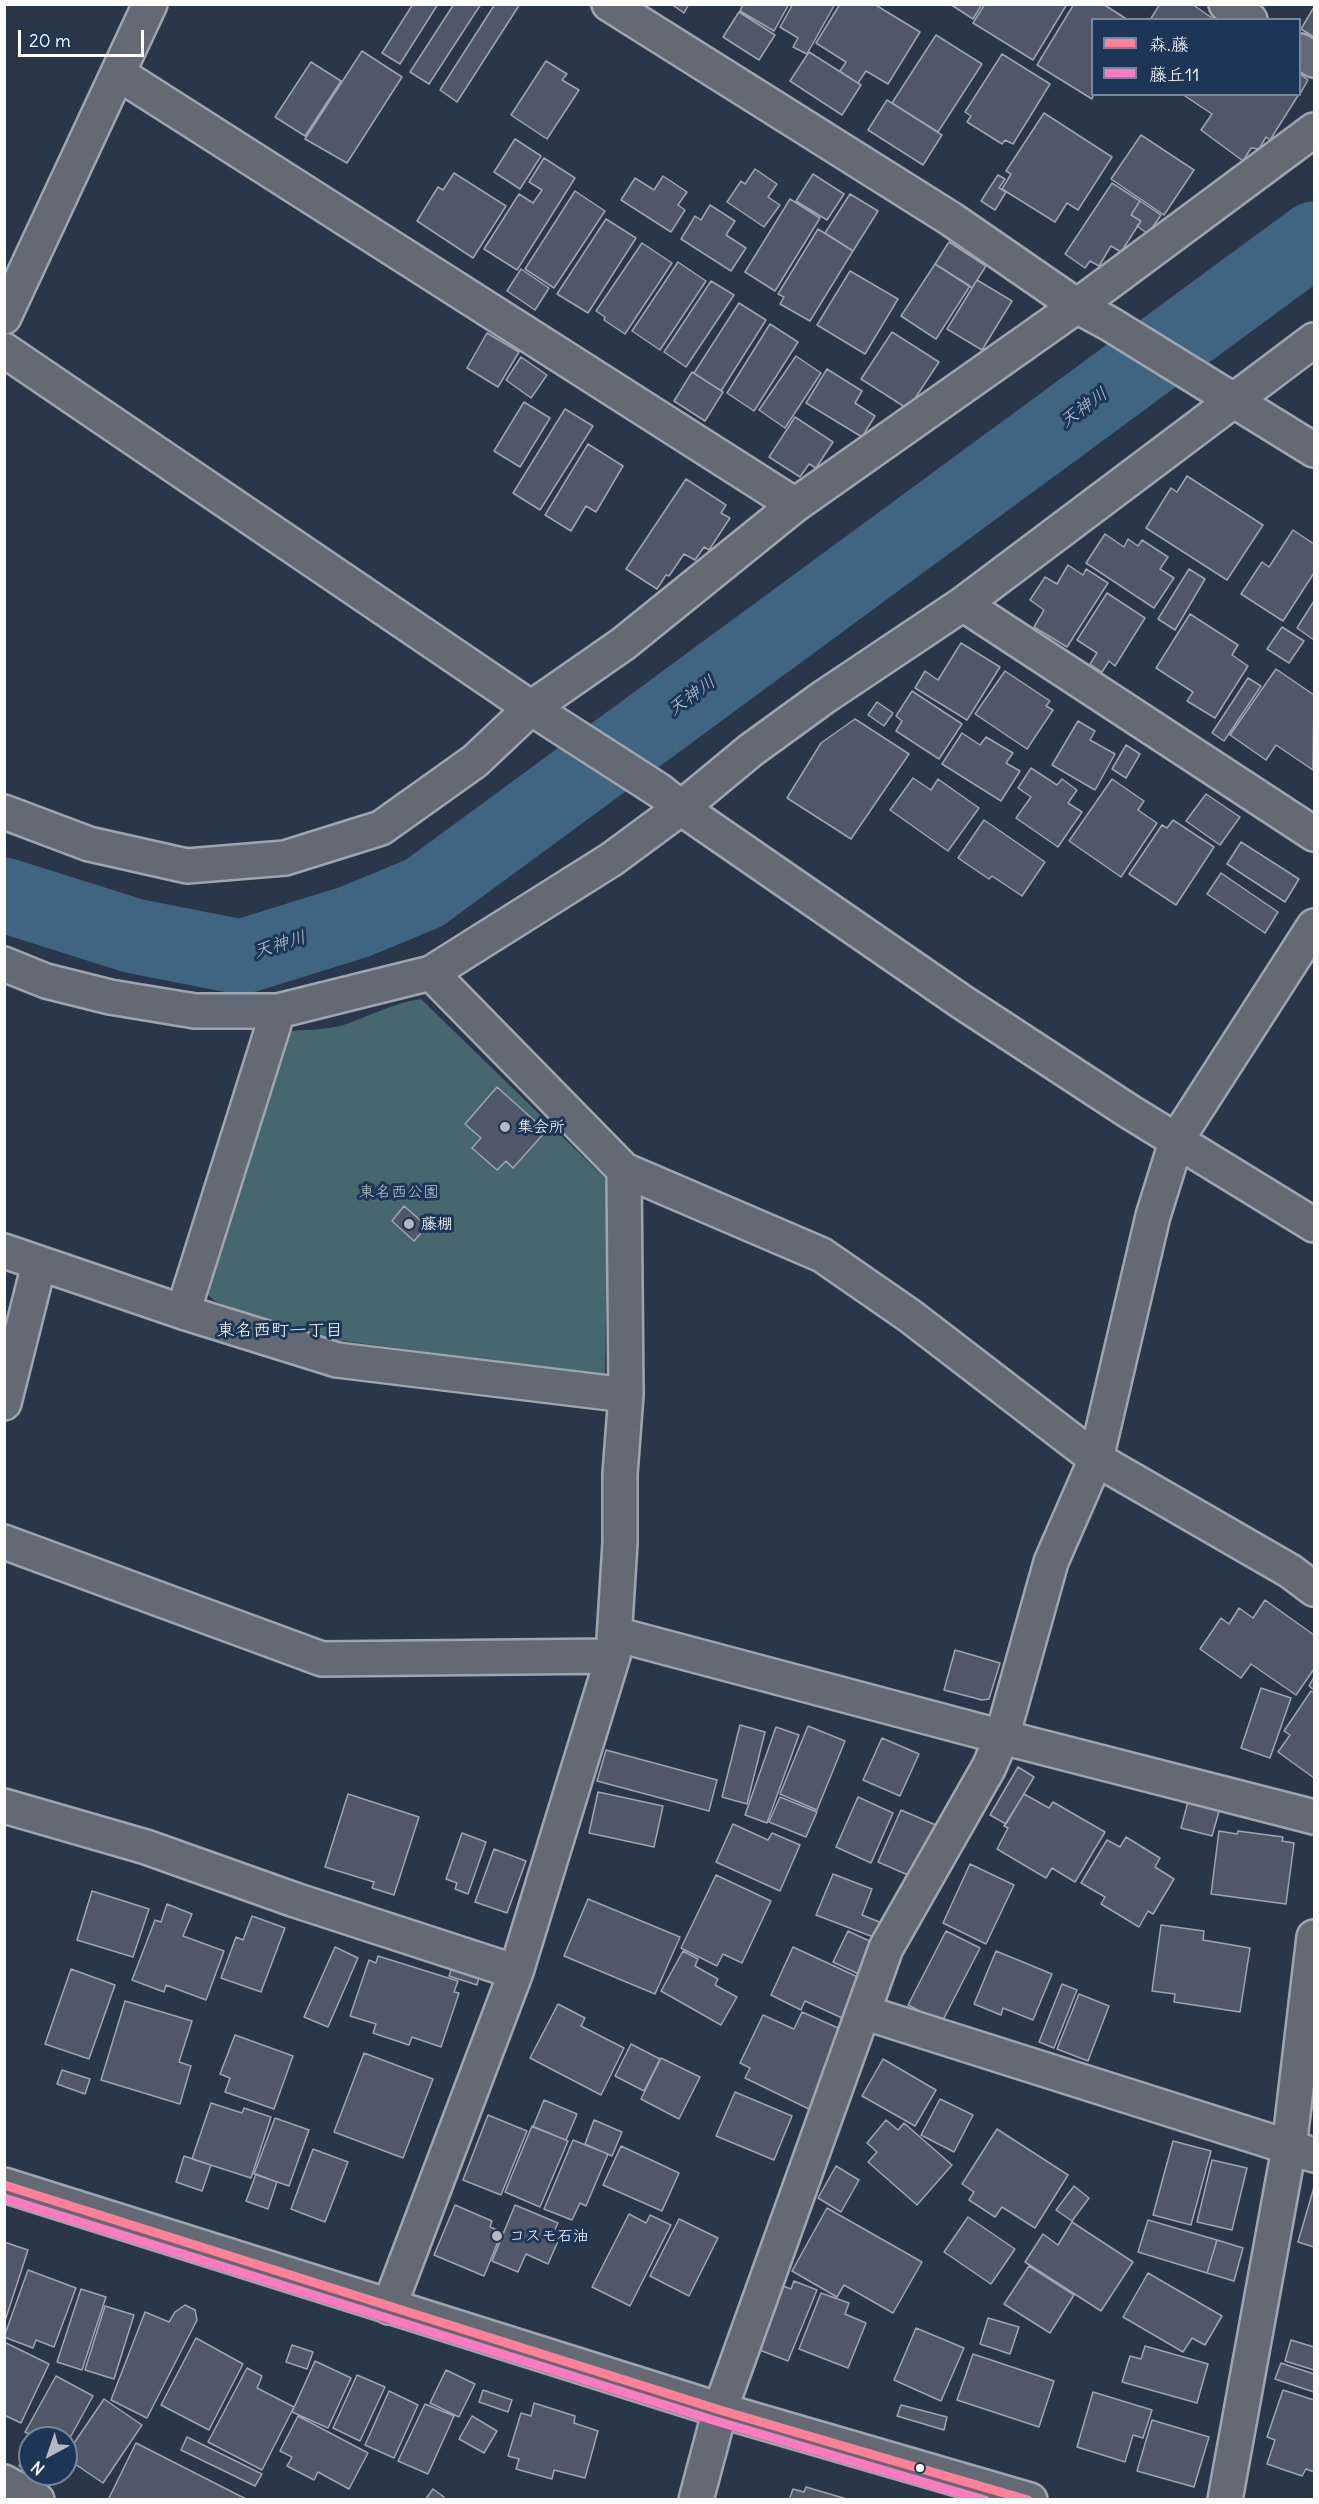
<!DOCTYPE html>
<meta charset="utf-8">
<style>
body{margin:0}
#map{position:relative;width:1319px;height:2504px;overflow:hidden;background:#2a374a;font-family:Delius,"Klee One",sans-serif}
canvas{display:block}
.frame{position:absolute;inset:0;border:6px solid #fff;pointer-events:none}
.legend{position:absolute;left:1091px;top:18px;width:210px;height:78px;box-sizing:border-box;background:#1d3557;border:2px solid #77869a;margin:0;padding:8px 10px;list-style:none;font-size:18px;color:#fff}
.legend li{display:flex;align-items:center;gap:12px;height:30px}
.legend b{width:30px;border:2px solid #77869a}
.north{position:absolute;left:18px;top:2426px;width:60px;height:60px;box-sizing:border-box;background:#1d3557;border:2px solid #77869a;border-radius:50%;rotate:220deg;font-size:16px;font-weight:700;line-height:24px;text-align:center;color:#fff}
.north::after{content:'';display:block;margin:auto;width:21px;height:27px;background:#b4b9c0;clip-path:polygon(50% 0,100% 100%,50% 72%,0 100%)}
.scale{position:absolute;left:18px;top:30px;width:126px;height:27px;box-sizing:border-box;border:3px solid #fff;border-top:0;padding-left:8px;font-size:18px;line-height:21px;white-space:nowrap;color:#fff;-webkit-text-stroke:4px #1d3557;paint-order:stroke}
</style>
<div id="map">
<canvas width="1319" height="2504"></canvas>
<div class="frame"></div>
<ul class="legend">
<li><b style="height:8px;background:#ff8098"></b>森.藤</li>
<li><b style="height:8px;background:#fe7ac1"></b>藤丘11</li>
</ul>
<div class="north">N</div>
<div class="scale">20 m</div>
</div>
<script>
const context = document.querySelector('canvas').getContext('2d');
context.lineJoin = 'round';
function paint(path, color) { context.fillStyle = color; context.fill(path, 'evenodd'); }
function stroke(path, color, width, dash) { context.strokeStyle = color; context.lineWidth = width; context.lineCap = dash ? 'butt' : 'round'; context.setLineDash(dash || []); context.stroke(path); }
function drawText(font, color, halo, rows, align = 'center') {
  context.font = font + ' Delius,"Klee One",sans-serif'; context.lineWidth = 6; context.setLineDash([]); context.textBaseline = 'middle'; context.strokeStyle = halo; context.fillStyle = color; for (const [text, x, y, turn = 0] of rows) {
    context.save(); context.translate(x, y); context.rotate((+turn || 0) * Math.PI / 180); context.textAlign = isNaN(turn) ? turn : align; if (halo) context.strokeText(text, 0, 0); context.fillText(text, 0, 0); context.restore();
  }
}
paint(new Path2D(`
 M421,999l187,182 -3,194 -301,-39 -89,-35 -8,-7v-12l80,-251c17,-1 36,-1 53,-5 26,-8 55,-24 81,-27z`), '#46676d');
stroke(new Path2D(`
 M4,895l130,41 107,21 113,-35 70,-29 890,-654`), '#3f6583', 75);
const building = new Path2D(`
 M413,4h25l-38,60 -18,-11z
 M454,4h27l-52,80 -19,-12z
 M495,4h25l-63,98 -17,-12z
 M671,4h18l-5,9z
 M743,4h46l-15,27 -34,-20z
 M793,4h42l-28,50 -14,-7 5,-9 -18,-11z
 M840,4h34l46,28 -32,52 -22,-13 -8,12 -18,-12 6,-9 -30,-19z
 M950,4h32l-9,15z
 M985,4h82l-34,56 -60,-37z
 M1074,4h29l25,16h-36l2,74 -2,5 -55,-34z
 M1160,4h32l23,16h-65z
 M1314,7v30l-13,-8z
 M739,12l36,23 -16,25 -36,-23z
 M936,35l46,29 -44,68 -46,-29z
 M362,51l40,26 -55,86 -42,-24z
 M809,52l52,33 -19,30 -52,-34z
 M1002,54l48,30 -37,60 -8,-4 -3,4 -35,-22 4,-6 -6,-4z
 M546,61l21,13 -5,6 17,10 -32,49 -36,-24z
 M311,62l30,19 -36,55 -30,-19z
 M1300,74l8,6 -8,14z
 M1182,94h117l-29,46 -4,-3 -7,12 -8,-1 -8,13 -42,-31 11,-16z
 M887,100l55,35 -19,30 -55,-35z
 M1044,113l68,44 -34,53 -11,-7 -12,19 -53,-33 9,-15 -5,-3z
 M1141,135l53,35 -30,45 -53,-36z
 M515,139l26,17 -21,33 -26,-17z
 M544,158l31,20 -58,92 -33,-21 35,-55 14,9 9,-13 -13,-8z
 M755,169l22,15 -9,13 12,8 -16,22 -37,-25 14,-21 4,3z
 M454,173l52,33 -33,52 -56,-37 21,-34 5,3z
 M813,174l31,20 -17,26 -31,-19z
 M998,175l7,4 -6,9 7,4 -11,18 -14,-9z
 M663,176l24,16 -9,13 7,5 -14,22 -50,-32 14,-22 19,12z
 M1112,183l28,18 -9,14 10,6 -20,31 -10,-6 -12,20 -9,-5 -5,7 -20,-14z
 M575,191l30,20 -51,77 -29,-19z
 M850,194l28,17 -25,40 -28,-18z
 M790,199l30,19 -45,73 -30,-19z
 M1140,201l21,14 -13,19 -11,-8 4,-5 -10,-6z
 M710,205l25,16 -9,14 20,13 -15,23 -50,-32 14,-23 6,4z
 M606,219l30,19 -48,75 -31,-19z
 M818,229l35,22 -43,70 -30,-17 4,-7 -6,-3z
 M949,242l37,24 -14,22 -37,-24z
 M642,243l30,20 -47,71 -21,-14 1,-3 -9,-6z
 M678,262l28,19 -46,69 -28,-19z
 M935,264l35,22 -34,53 -35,-23z
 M521,269l28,19 -14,22 -28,-19z
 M850,271l48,28 -33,55 -48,-29z
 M977,280l35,21 -30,49 -35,-21z
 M711,281l23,14 -48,72 -22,-15z
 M739,303l27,17 -45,71 -27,-18z
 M770,324l28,18 -44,69 -27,-18z
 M892,332l47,30 -31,47 -47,-30z
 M487,333l32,19 -21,35 -31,-19z
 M796,356l25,17 -36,55 -26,-18z
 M521,357l26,18 -16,23 -25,-18z
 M827,369l35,22 -7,12 20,13 -13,21 -56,-34z
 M692,372l31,20 -18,29 -31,-20z
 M524,402l26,16 -30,49 -26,-16z
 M565,409l28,17 -53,84 -27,-17z
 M795,417l38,25 -17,26 -7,-4 -9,13 -31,-20z
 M588,444l35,22 -27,46 -10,-6 -15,25 -26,-16z
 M1187,476l76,49 -36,55 -81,-52 25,-40 6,4z
 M686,479l40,26 -5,8 9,5 -21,32 -5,-3 -9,13 -11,-6 -15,22 -3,-1 -9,14 -31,-20z
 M1293,530l21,14v29l-31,48 -42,-27 21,-32 7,5z
 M1105,534l19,13 4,-8 10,7 4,-6 26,17 -8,12 14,9 -20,30 -68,-45z
 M1068,565l15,10 3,-6 22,14 -41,64 -33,-20 10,-17 -14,-10 15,-23 12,7z
 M1189,569l16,10 -30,51 -17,-11z
 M1107,593l38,25 -30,48 -6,-5 -7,11 -12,-8 7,-11 -20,-13z
 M1314,601v39l-17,-12z
 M1190,614l48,31 -6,10 16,11 -33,52 -28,-17 6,-9 -37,-24z
 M1282,627l22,14 -15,22 -22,-14z
 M961,643l39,24 -33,53 -52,-32 10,-17 13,9z
 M1276,669l38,26 -1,75 -37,-25 -10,15 -36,-25z
 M1005,671l45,30 -4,5 7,4 -26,39 -52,-35z
 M1248,678l13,8 -37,55 -12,-8z
 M912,691l50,33 -23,35 -43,-28 6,-10 -6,-5z
 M877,702l16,11 -9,13 -16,-11z
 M855,719l54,35 -58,85 -64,-41 34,-55z
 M1078,721l17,10 -5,9 25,14 -20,36 -43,-25z
 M962,733l18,12 6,-8 27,16 -7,10 14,8 -19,30 -59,-37z
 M1126,745l14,9 -14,24 -14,-9z
 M1031,768l26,17 5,-6 15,11 -9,13 14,9 -24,35 -42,-29 15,-21 -13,-9z
 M913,778l18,12 7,-11 41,29 -31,43 -58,-41z
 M1112,779l32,22 -6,9 19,13 -36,54 -52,-36z
 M1206,794l34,23 -20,28 -34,-24z
 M984,820l61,42 -23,34 -30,-20 -3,3 -31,-21z
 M1173,820l41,27 -38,58 -47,-31 33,-49 5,3z
 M1241,842l58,37 -14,23 -58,-38z
 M1221,873l57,39 -13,21 -58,-39z
 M497,1087l49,44 -33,37 -7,-7 -9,9 -25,-22 9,-10 -16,-14z
 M404,1206l23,20 -13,15 -22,-20z
 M1265,1600l49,35v34l-18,26 -45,-31 -10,14 -41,-29 21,-31 8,6 10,-16 14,10z
 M955,1650l45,13 -11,36 -7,1 -38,-10z
 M1314,1677v13l-5,-4z
 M1261,1688l30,10 -21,60 -29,-10z
 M1311,1691l3,2v85l-36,-26 12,-17 -6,-4z
 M740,1725l25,7 -18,72 -25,-7z
 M808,1726l37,15 -28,69 -37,-16z
 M776,1727l23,8 -32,88 -22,-8z
 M882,1738l37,16 -19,42 -37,-16z
 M606,1750l111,30 -8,31 -112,-30z
 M1018,1767l16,10 -28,47 -16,-9z
 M598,1792l65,14 -9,41 -65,-14z
 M348,1794l71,23 -25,78 -22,-7 2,-6 -49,-15z
 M1024,1794l25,14 4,-6 52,30 -30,50 -23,-14 -6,10 -49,-29 11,-21 -4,-2z
 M780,1797l37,15 -11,25 -37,-15z
 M858,1797l35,16 -22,50 -35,-16z
 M1189,1798l31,10 -8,28 -31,-8z
 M901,1810l37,16 -23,52 -37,-16z
 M733,1824l35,16 4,-7 28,12 -20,46 -64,-29z
 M1219,1831l18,3 1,-3 45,6 -1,4 12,2 -8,61 -75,-10z
 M462,1833l24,9 -18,52 -13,-5 2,-6 -11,-4z
 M1126,1837l34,21 -5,9 19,12 -21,35 -5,-3 -9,16 -38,-23 4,-7 -24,-14 26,-43 13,7z
 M494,1849l32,12 -19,52 -32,-11z
 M970,1864l44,21 -28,59 -43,-21z
 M833,1874l39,15 -10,26 25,10 -6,15 -65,-25z
 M716,1875l55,26 -29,62 -19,-9 -6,12 -36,-18z
 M92,1891l57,18 -16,48 -56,-17z
 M588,1899l92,38 -25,57 -91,-38z
 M167,1904l25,10 -9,22 41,15 -18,49 -40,-15 -2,7 -32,-12 23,-60 6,2z
 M252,1916l33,12 -24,64 -40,-14 15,-41 7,3z
 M1161,1925l43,6 -1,9 47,8 -10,64 -66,-10 1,-8 -23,-3z
 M848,1931l30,14 -15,31 -30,-14z
 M946,1931l34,17 -38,74 -34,-17z
 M335,1947l23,11 -30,69 -24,-10z
 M793,1947l67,31 -18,40 -37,-17 -4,9 -30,-15z
 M683,1951l15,8 -3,7 23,13 -3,6 22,12 -16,28 -60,-34z
 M996,1951l56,23 -19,46 -30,-12 -2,7 -27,-11z
 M378,1956l80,25 -4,11 5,1 -18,54 -29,-10 -3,8 -36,-12 3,-9 -26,-8 19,-56 7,3z
 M453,1965l27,8 -3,12 -28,-9z
 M71,1969l44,16 -26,74 -44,-15z
 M1062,1984l15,6 -23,58 -15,-6z
 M1079,1994l30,12 -21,55 -31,-12z
 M125,2001l67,20 -13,41 12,4 -11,38 -79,-24z
 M558,2004l27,14 -4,8 43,22 -23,47 -71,-37z
 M802,2012l43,19 -36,78 -64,-31 5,-10 -10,-5 23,-48 31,14z
 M235,2035l58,21 -19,53 -49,-17 5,-14 -10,-4z
 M631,2044l29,15 -16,32 -29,-15z
 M364,2053l69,26 -30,79 -69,-26z
 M661,2058l39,19 -21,42 -38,-20z
 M883,2059l53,31 -21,36 -53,-30z
 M62,2070l28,9 -5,15 -28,-10z
 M735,2092l57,24 -18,44 -58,-24z
 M940,2099l33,16 -19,37 -33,-17z
 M544,2100l33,14 -11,26 -33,-13z
 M211,2103l31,10 2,-5 27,9 -20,61 -59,-19z
 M488,2115l39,16 -26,64 -38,-15z
 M275,2118l34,12 -20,56 -35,-12z
 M594,2120l28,12 -10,24 -27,-12z
 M886,2120l12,10 6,-7 48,42 -35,40 -49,-43 9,-10 -10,-9z
 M532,2126l36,15 -28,66 -35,-15z
 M997,2129l71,46 -33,53 -33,-21 -7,10 -26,-17 5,-8 -12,-8z
 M573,2140l35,14 -22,52 -6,-3 -8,17 -28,-11z
 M1173,2141l38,10 -20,74 -38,-10z
 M621,2146l58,27 -17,38 -59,-26z
 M313,2149l35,13 -23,60 -34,-13z
 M184,2156l27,9 -9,26 -26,-9z
 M1212,2160l35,8 -15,62 -35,-8z
 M836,2166l23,14 -18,32 -23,-14z
 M256,2174l21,8 -9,27 -22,-8z
 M1074,2186l15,12 -17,23 -16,-11z
 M1314,2187v60l-16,-5z
 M455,2205l37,16 -2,6 12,5 -18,44 -50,-21z
 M515,2205l43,18 -6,13 7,3 -11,25 -22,-10 -8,18 -26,-11z
 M827,2208l95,54 -29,51 -49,-28 -7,12 -45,-26z
 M629,2214l17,9 4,-8 21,10 -41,81 -38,-19z
 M968,2217l47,32 -24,35 -47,-32z
 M679,2219l39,19 -29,58 -39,-20z
 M1148,2220l69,20 -10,33 -69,-21z
 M1072,2222l61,40 -32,49 -76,-49 18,-28 15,11z
 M1217,2240l26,8 -9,33 -27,-8z
 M4,2242l24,8 -22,68h-2z
 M1029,2266l45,29 -24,38 -46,-29z
 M28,2270l48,18 -22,59 -18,-7 -3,8 -29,-11z
 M1148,2273l74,43 -17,29 -13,-7 -9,14 -60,-35z
 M794,2281l23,9 -29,71 -31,-12 26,-63 8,3z
 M81,2289l25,8 -24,73 -25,-8z
 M821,2293l28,10 -4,11 21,9 -18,45 -49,-19z
 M185,2305l10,5 2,10 -50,98 -36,-18 34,-88 24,10 6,-10z
 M105,2306l29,9 -20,64 -29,-9z
 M988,2318l31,9 -9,27 -30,-10z
 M916,2328l48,20 -23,53 -47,-21z
 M196,2338l47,26 -34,66 -48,-25z
 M1291,2340l23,7v23l-29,-9z
 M4,2342l45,22 -28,59 -17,-8z
 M292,2345l21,7 -6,17 -21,-7z
 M1145,2346l63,18 -11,39 -75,-21 8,-26 11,3z
 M973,2354l81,27 -15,46 -82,-27z
 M315,2361l36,17 -23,50 -36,-16z
 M1281,2363l33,11v18l-39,-13z
 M247,2368l15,8 -5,12 37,19 -32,63 -54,-28z
 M446,2370l29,14 -16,33 -29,-14z
 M357,2375l28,12 -25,54 -27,-13z
 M56,2376l37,20 -27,49v-7h-30l-11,-6z
 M483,2390l29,10 -4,12 -29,-10z
 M1283,2390l31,10v72l-8,-3 -4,7 -35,-12 8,-24 -8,-3z
 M389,2391l29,14 -24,53 -29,-13z
 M1093,2392l59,18 -9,28 -10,-3 -8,27 -48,-15z
 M104,2399l38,26 -39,58 -37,-25v-3z
 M534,2403l41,13 -1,7 24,8 -13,47 -31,-8 -2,9 -36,-10 3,-10 -11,-3 13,-43 10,3z
 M425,2404l29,12 -26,58 -30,-13z
 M901,2405l46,12 -3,13 -47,-14z
 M298,2416l70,37 -19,36 -31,-17 -4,8 -27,-14 5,-9 -12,-6z
 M472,2416l25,15 -13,22 -25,-14z
 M1152,2420l57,17 -15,50 -57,-16z
 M187,2437l75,37 -7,12 -74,-36z
 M136,2443l112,57h-140z
 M30,2446v26l-11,-6z
 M33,2474h19l-4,8z
 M806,2487l44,13h-61l4,-11 11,3z
 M433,2489l11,8 -2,3h-17z`);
paint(building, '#505768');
stroke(building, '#9fa5ae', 1.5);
const minor = new Path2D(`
 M609,4l342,215 126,87 33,18 204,126
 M1226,4l24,16
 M1300,51l14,9
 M119,74l676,431
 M4,317l146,-313
 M4,350l527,358 129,83 21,17 281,194 168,110 184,113
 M963,604l351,230
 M4,812l85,32 98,22 98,-8 96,-30 94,-67 56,-53 92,-64 172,-139 282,-199 237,-176
 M4,964l42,17 64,16 85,14h83l153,-38 181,-114 69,-51 70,-58 73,-53 139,-93 351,-264
 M431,973l193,197 198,85 88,61 186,143 194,112 24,18
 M4,1251l179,61 154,48 289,35
 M183,1312l95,-301
 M4,1403l35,-139
 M4,1542l318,117 291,-3
 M615,1634l387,103 312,80
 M4,1806l142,41 149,53 221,72
 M863,2012l451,143
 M389,2307l127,-335 97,-316 7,-113v-69l6,-79 -2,-225
 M4,2482l33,18
 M696,2500l24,-90 166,-462 103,-181 13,-30 49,-175 45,-103 57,-243 24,-77 137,-213
 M1225,2500l64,-352 25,-211`);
const major = new Path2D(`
 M4,2185l716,225 310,90`);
stroke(minor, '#9fa5ae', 38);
stroke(major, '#9fa5ae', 38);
stroke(minor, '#636a74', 33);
stroke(major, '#636a74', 33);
stroke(new Path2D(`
 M4,2185l716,225 308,90`), '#ff8098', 9);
stroke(new Path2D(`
 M4,2198l712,223 269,79`), '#fe7ac1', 9);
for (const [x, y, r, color] of [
 [505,1127,6,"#b4b9c0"],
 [409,1224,6,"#b4b9c0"],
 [497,2236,6,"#b4b9c0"],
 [920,2468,5,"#fff"]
]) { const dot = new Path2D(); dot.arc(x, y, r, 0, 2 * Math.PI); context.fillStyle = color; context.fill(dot); stroke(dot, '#1d3557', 2); }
drawText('16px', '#fff', '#1d3557', [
 ["集会所",517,1127],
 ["藤棚",421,1224],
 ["コスモ石油",509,2236]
], 'left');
drawText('16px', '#b7c5c7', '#1d3557', [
 ["東名西公園",399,1192]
]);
drawText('italic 18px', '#b3c3d0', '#1d3557', [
 ["天神川",1084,408,-36],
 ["天神川",692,696,-36],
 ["天神川",280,945,-17]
]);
drawText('18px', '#fff', '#1d3557', [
 ["東名西町一丁目",280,1331]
]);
</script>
